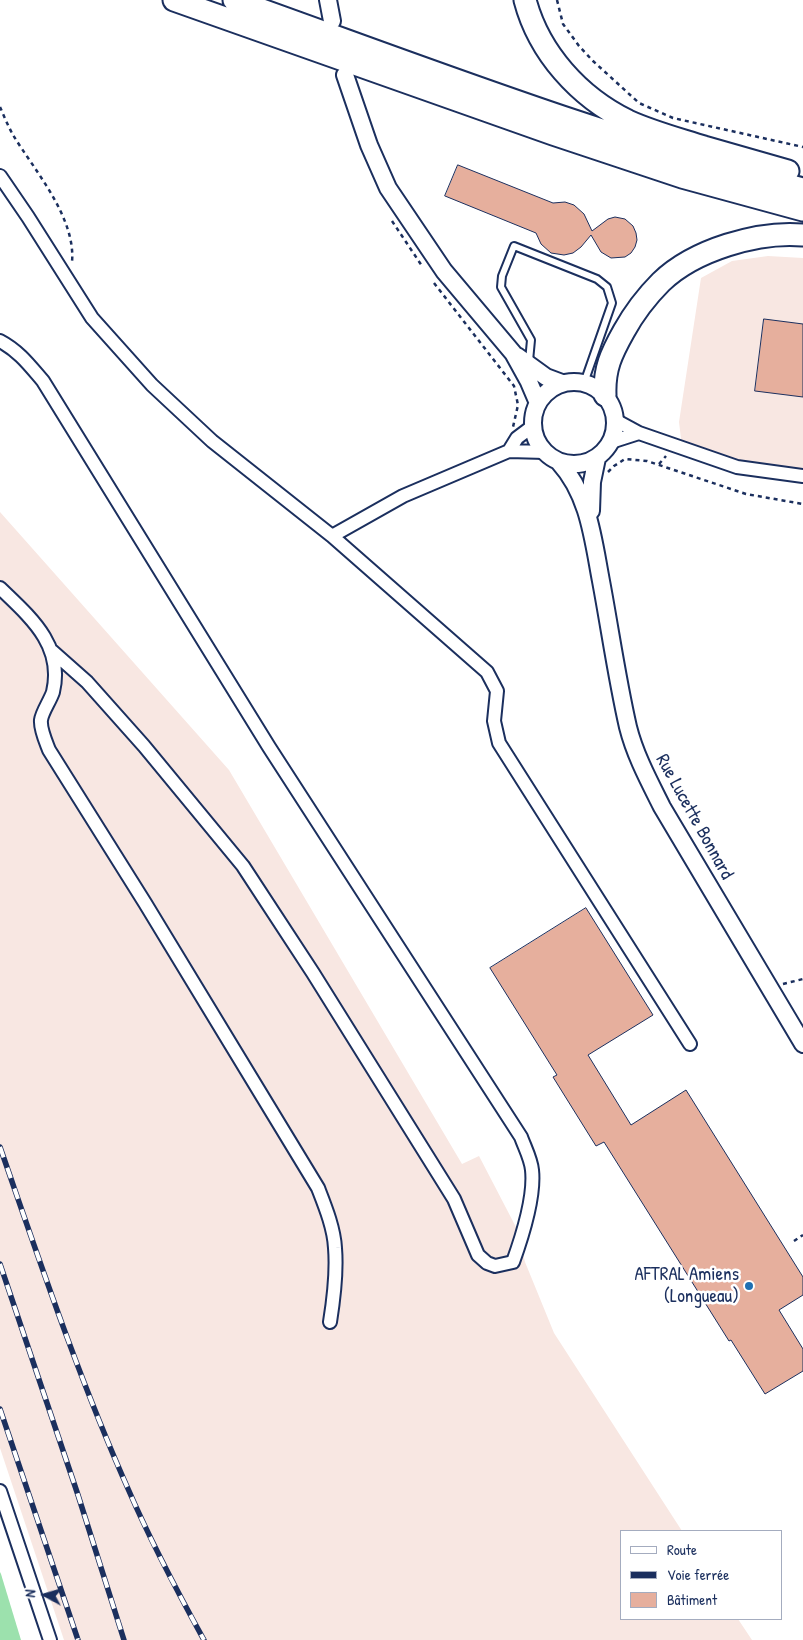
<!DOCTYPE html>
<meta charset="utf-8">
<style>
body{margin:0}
#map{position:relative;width:803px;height:1640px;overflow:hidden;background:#fff;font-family:"Patrick Hand",sans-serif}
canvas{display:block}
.legend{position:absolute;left:620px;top:1530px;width:162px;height:90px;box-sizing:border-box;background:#fff;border:1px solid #a4acbf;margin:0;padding:6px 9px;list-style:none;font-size:15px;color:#1b2f5e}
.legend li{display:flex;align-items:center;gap:10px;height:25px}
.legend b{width:25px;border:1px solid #a4acbf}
.north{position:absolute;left:20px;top:1570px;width:50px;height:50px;-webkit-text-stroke:4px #fff;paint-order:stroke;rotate:276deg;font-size:14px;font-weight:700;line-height:20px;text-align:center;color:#1b2f5e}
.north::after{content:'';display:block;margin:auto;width:18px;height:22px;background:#1b2f5e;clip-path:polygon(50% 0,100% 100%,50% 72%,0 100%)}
</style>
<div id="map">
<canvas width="803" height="1640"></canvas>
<ul class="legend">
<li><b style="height:6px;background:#fff"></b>Route</li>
<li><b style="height:6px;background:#1b2f5e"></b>Voie ferrée</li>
<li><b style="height:14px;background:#e6af9d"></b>Bâtiment</li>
</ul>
<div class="north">N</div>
</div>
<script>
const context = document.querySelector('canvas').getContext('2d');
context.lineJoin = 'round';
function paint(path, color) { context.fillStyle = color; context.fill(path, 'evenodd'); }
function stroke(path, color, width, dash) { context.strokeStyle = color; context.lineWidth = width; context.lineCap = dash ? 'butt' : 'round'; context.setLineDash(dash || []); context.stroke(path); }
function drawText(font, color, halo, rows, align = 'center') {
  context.font = font + ' "Patrick Hand",sans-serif'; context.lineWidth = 5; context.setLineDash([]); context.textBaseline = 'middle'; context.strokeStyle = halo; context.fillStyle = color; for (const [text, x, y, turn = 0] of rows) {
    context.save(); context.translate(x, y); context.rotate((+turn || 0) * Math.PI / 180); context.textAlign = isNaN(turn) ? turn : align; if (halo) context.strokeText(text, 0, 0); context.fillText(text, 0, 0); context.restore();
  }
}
paint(new Path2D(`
 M768,256l35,2v218l-66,-9 -55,-20 -3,-25 22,-144 31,-17z
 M0,512l229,258 233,394 17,-8 39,75 7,31 29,71 128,198h-60v88h116l14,21h-688l-64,-192z`), '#f8e7e2');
paint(new Path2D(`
 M0,1572l1,2 20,66h-21z`), '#9ce1ad');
const building = new Path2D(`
 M458,165l95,38 12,-1 9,3 10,9 8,17 16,-12 7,-2 10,2 8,7 3,7 1,7 -2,7 -4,6 -6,4 -14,1 -10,-6 -10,-17 -10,12 -8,6 -9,2 -13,-2 -10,-9 -5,-11 -91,-37z
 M764,319l39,5v73l-48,-6z
 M586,908l67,107 -65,40 43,70 55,-35 117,187v18l-24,15 24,39v22l-38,23 -34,-54 -2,1 -125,-199 -8,4 -43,-69 4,-2 -67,-107z`);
paint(building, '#e6af9d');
stroke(building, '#1b2f5e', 1);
const service = new Path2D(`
 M529,361l2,-21 -30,-53 1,-11 12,-30 83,33 10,8 5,16 -28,80`);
const minor = new Path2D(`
 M0,176l28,41 64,101 60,67 60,56 120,95 155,136 10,19 -3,30 5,22 191,301
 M0,341c19,10 30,25 43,40l226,366 252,390c4,11 10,22 11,33 3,27 -10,67 -19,92l-18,4 -8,-3 -9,-8 -24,-56 -141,-226 -70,-107 -99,-120 -57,-64 -35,-31
 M615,420l24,13 98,34 66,9
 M611,442l28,-9
 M509,451l8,-13 16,-12
 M332,536l71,-40 106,-45 36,1
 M0,588c30,29 64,57 53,104 -3,9 -11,20 -12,28 -1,9 5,22 8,30l96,153 173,285c7,18 16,40 17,60 2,24 -1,49 -5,74
 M0,1491l50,149`);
const tertiary = new Path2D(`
 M328,0l4,21
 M345,75l24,70 19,43 56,83 69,82 16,29 9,21
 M517,356l29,21 16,6
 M533 423a41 41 0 1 1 82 0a41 41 0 1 1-82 0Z
 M559,462c30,33 34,77 42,119 9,48 16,98 27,146 7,28 21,54 34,80l141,237
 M591,511l1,-29 5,-24`);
const trunk = new Path2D(`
 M174,0l379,134 129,43 121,33
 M234,0c188,67 375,140 569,189
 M525,0c14,53 54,97 103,121 24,11 51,18 76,26 28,8 56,16 84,24
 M605,395c-1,-26 6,-41 19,-64 10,-18 23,-35 37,-49 33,-32 97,-51 142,-47`);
stroke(service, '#1b2f5e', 10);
stroke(minor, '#1b2f5e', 16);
stroke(tertiary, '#1b2f5e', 20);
stroke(trunk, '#1b2f5e', 25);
stroke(new Path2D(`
 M557,0l6,24 16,22 14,15 46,42 34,15 130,29
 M0,107c4,9 8,19 13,28 22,36 63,83 59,127
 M392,221l30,45
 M434,283l80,103 4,19 -5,22
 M659,464l7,-8
 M608,472l6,-6 11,-7 22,2 99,33 57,10
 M783,984l20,-5
 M794,1241l9,-6`), '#1b2f5e', 2.5, [4, 4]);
stroke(service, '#fff', 6);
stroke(minor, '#fff', 12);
stroke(tertiary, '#fff', 16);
stroke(trunk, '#fff', 21);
const rail = new Path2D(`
 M0,1147c40,115 79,232 129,344 22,51 48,100 75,149
 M0,1264l78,231 46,145
 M0,1409l78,231`);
stroke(rail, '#1b2f5e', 5.5);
stroke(rail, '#fff', 4, [11]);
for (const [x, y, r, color] of [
 [749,1286,5,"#1f6fb2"]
]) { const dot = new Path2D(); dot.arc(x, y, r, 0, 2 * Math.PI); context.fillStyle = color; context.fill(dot); stroke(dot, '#fff', 2); }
drawText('19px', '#1b2f5e', '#fff', [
 ["Rue Lucette Bonnard",694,817,61]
]);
drawText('19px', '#1b2f5e', '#fff', [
 ["AFTRAL Amiens",739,1275],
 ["(Longueau)",739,1297]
], 'right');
</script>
